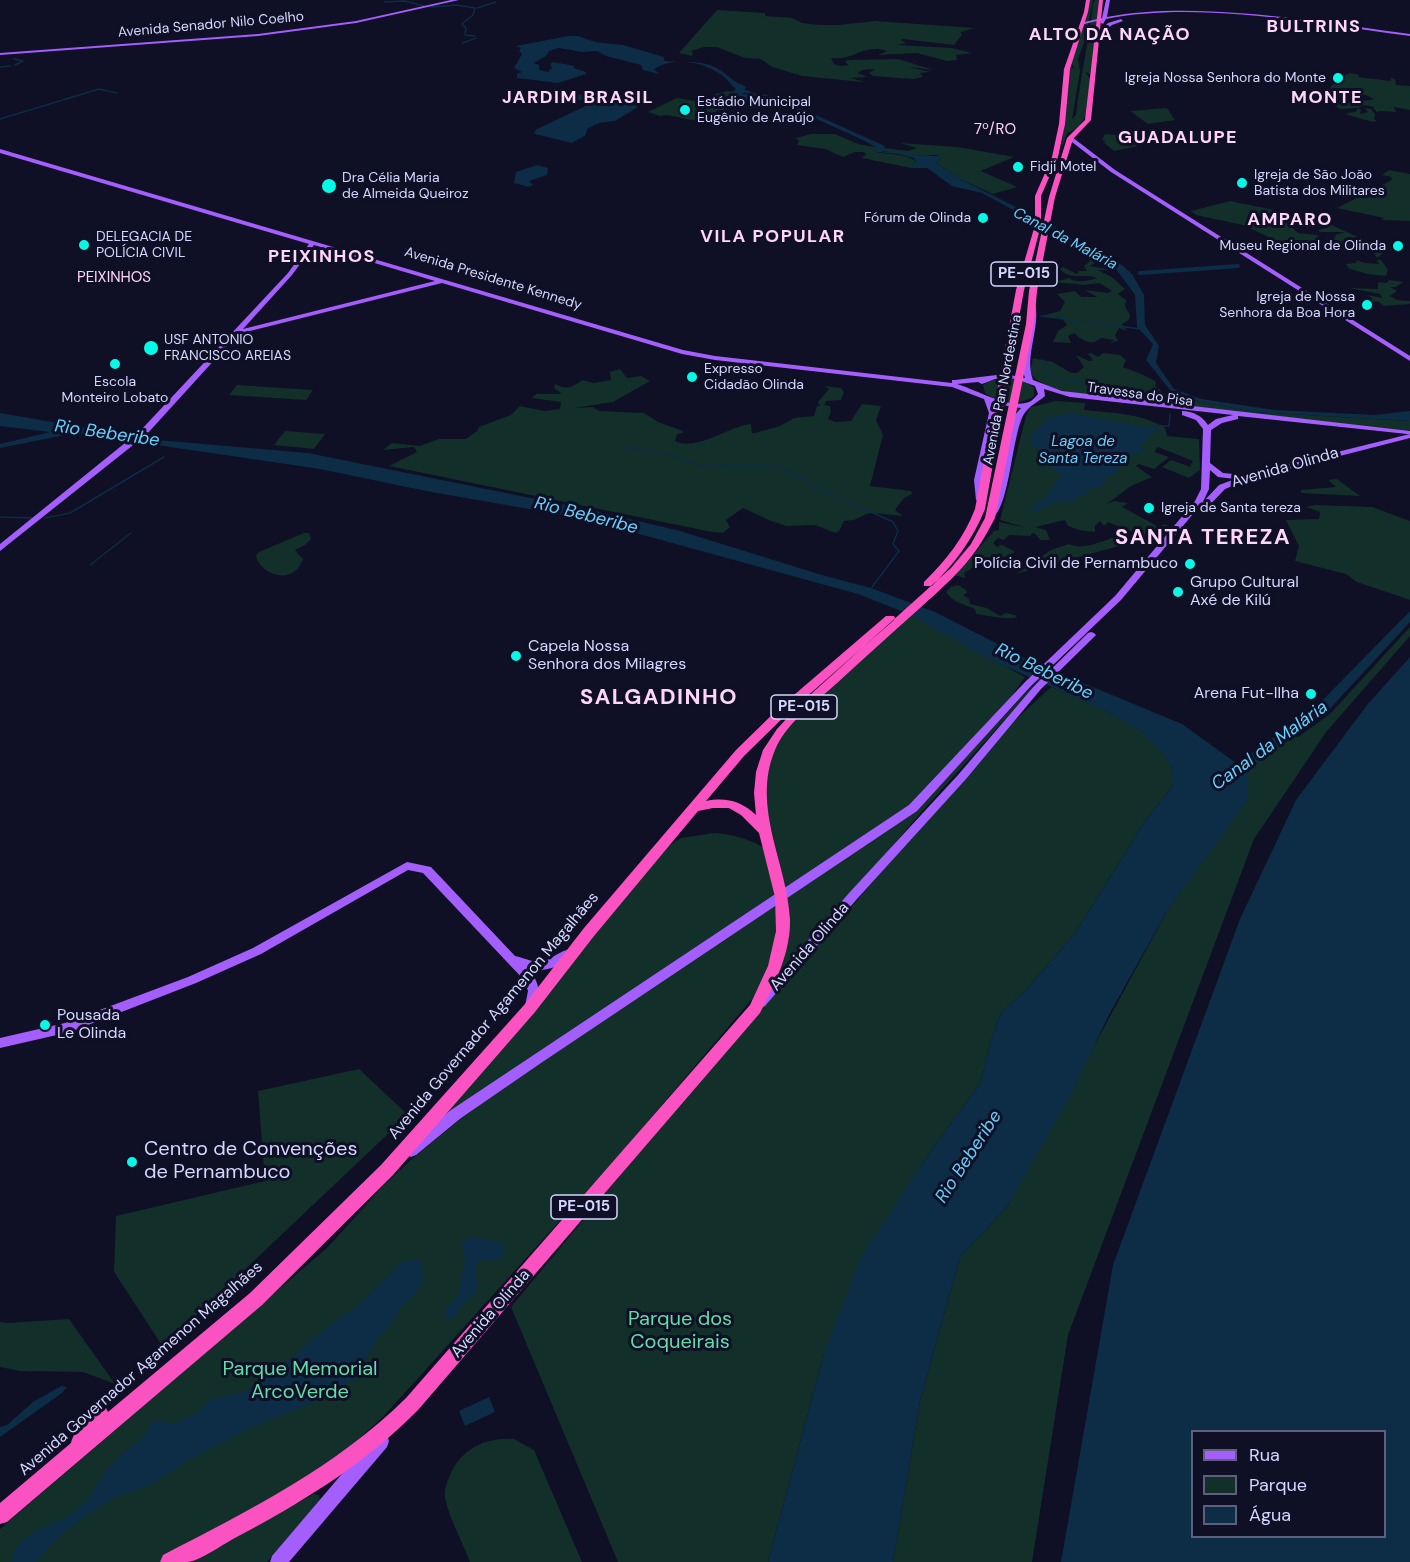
<!DOCTYPE html>
<meta charset="utf-8">
<style>
body{margin:0}
#map{position:relative;width:1410px;height:1562px;overflow:hidden;background:#0f0f25;font-family:"DM Sans",sans-serif}
canvas{display:block}
.legend{position:absolute;left:1191px;top:1430px;width:195px;height:108px;box-sizing:border-box;background:#0f0f25;border:2px solid #5e5f7c;margin:0;padding:8px 10px;list-style:none;font-size:18px;color:#d4d7fe}
.legend li{display:flex;align-items:center;gap:12px;height:30px}
.legend b{width:30px;border:2px solid #5e5f7c}
</style>
<div id="map">
<canvas width="1410" height="1562"></canvas>
<ul class="legend">
<li><b style="height:8px;background:#a45efc"></b>Rua</li>
<li><b style="height:16px;background:#122f29"></b>Parque</li>
<li><b style="height:16px;background:#0d2c46"></b>Água</li>
</ul>
</div>
<script>
const context = document.querySelector('canvas').getContext('2d');
context.lineJoin = 'round';
function paint(path, color) { context.fillStyle = color; context.fill(path, 'evenodd'); }
function stroke(path, color, width, dash) { context.strokeStyle = color; context.lineWidth = width; context.lineCap = dash ? 'butt' : 'round'; context.setLineDash(dash || []); context.stroke(path); }
function drawText(font, color, halo, rows, align = 'center') {
  context.font = font + ' "DM Sans",sans-serif'; context.lineWidth = 6; context.setLineDash([]); context.textBaseline = 'middle'; context.strokeStyle = halo; context.fillStyle = color; for (const [text, x, y, turn = 0] of rows) {
    context.save(); context.translate(x, y); context.rotate((+turn || 0) * Math.PI / 180); context.textAlign = isNaN(turn) ? turn : align; if (halo) context.strokeText(text, 0, 0); context.fillText(text, 0, 0); context.restore();
  }
}
paint(new Path2D(`
 M1089,0h4l-8,40 -7,19 2,12 -8,48 4,-4c4,-38 13,-73 17,-111l2,-4h4l-7,66 -4,2 3,-1 -1,7 -5,-2 6,8c-3,21 -1,46 -24,53l-5,15 6,-74 3,-7 4,2 -4,-6z
 M717,10l48,3v3l27,2 10,5 17,2h19l37,-4 100,7 -14,4 1,3 -8,10 -51,-6 -2,1 5,3 -8,2 54,3 20,5 -16,2 1,5 -10,1 -30,-8 -39,2 9,-4c-25,-8 -32,10 -56,7l3,6 7,2 8,-1 -4,-3 3,-2 50,-1 36,11 -26,-3 23,5 -11,1 3,4 -10,2 -40,-3 -4,-3 6,-4 -13,1 -4,3 10,4 -18,1 15,4h-3l-60,-6 -30,-9 -11,-8 -16,-1 -28,-11h-13l-13,4 2,2 -1,3 -13,-3z
 M1351,73l8,2 -1,2 33,4v-3l4,1 1,6 14,1v24l-16,-3 2,5 -17,-1 -1,2 -5,-5 1,-1 -9,-2 -7,3 3,2 -1,4 8,-2 -3,-4 6,1 4,5 -1,5 3,2 -4,1 -25,-7 -1,-2 9,-1 2,-4 -18,1 -5,-3c11,-6 29,-4 39,-7l-8,-4 -43,2 -3,-5 2,-2h7l2,-2 -1,-1 15,-12z
 M727,91l7,1 -2,3c10,5 22,3 34,1l-15,3 -26,11h-6l-22,11 -30,-6 -7,1 -12,-4 29,-14 24,4 9,-3 2,-4z
 M1167,108l8,12 -27,4 -18,-13z
 M1094,133l22,2 22,11 -24,5 -11,-9 3,-1 -4,-1 3,-6z
 M811,134h24l23,10 17,3 1,5c14,3 29,1 40,9l-5,7 -49,-10 4,-4 -2,-2h-9l-12,5 -18,-8 -28,-4 2,-4 -3,-3z
 M900,143l58,4 56,10 -33,14 36,16 -24,7 -33,-15 -24,-16 4,-5 -3,-3 -15,1 -42,-5 4,-3 23,3 10,-3z
 M1389,170l21,4v47l-29,-1 3,-2 -47,-10 55,-28 -1,-3 -9,-2z
 M1230,201l44,9 -7,11 20,2 11,10 19,2 5,6h-10l-6,4 17,7h-14l1,-3 -13,-3 2,-3 -22,-2 -34,-16 -47,-10 -5,-4z
 M1318,219l69,31 -10,8 -3,-5 -27,-1 -5,-2 2,-3 -5,-5 -14,-3 11,-2 -1,-2 10,-3h-25l-2,-2 7,-2 -16,-4v-3z
 M1092,259l4,3 -6,4 21,4h-13l15,8 12,11 -7,5 8,6 -1,6 5,9 -1,5 -7,4 5,7 -8,-3 -4,7 3,6 -9,2 6,-3 -14,-2c-10,9 -19,2 -27,-5l-6,3 3,7 -18,-1 5,-11 9,-6 -5,-7 -20,-2 18,-5 5,-9 -8,-8 18,-3 6,6h16l-12,-7 23,3 4,-2 -13,-8 -15,2 -39,-4 -4,-2 2,-10 4,-2 4,1 -7,4c8,12 18,9 27,5l-1,2c9,4 19,2 27,-1 -13,-5 -28,3 -37,-9l3,-2 14,7 2,-3h8l-3,-5z
 M1357,260l8,3 14,1 -2,-4h4l7,10 -2,6 -19,-2 -20,-6h2l-3,-4 10,-1z
 M1389,280l14,2 -7,5h-6l7,4 -7,5 7,4 13,1v3l-26,2 -5,-4 -11,-1 4,-2 -4,-4 14,3 -2,-4 -31,-6 29,1v-7l9,1z
 M1091,353l7,4 5,-4 17,2 6,5 -3,7c7,3 28,10 33,15l-1,4 10,8v9c-31,-3 -120,-4 -135,-31l3,-14 20,4 18,11h6l7,-6 -8,-12 13,6 4,-1 -5,-6z
 M620,369l7,9 14,-2 9,5 -37,21 -39,6 19,-1 6,4 45,2 14,9 25,9v2l-6,1 -2,7c21,11 54,-15 76,-17l1,9h3l25,-7 14,-8 20,-2 3,-10h3l-2,-4 11,-13 -4,-3 16,2 3,4 -3,8 -15,1 -2,4 6,1 1,6 -3,7 7,3 16,-1 11,-17 19,2 -5,14 7,15 -13,51 41,5 1,3 -8,4 -9,12 8,6 -30,-3 -7,1 -12,6 -10,1 -5,10 -4,2 -20,-8 -28,1 -16,-5 -28,-13 -17,12 4,7 -7,6 -11,-1 -323,-66 28,-14 -3,-5 -31,3 9,-7 28,3 19,-7h27l11,-8 2,-4 32,-12 9,-9 24,5 16,-2 1,-7 -29,-4 4,-4h26l-8,-6 1,-4c12,6 17,4 27,-4l12,3 17,-3 -1,-8z
 M1000,378c12,0 25,1 34,10v8c-14,10 -35,7 -49,-3l-2,-8 4,-3z
 M237,385l76,5 -7,10 -77,-5z
 M1186,399l68,13 156,9v9l-8,1 -224,-25 -2,-2 2,-4z
 M1056,401l29,2 -1,7c27,3 58,3 81,18l2,8 32,3 1,31 -11,8 -27,-11 9,-7 23,8 -4,-2 3,-5 -35,-14 -4,5 15,5 -15,12 -15,-5 -3,2 16,11 -21,9 -24,18 7,-3 14,2 -6,4 37,20 5,-3 5,2 -27,10 -34,-14 -4,4 -4,-5 -5,5v6l-16,-2 -11,-4 -3,-6 -30,7 11,3 4,10h-9l-7,-7 -3,1v2l-22,-1 -5,5 -6,-2 -5,5 4,4 5,-2 12,6v2l-15,6 2,3 -1,3h-23l-13,8 1,5 -10,-3 39,-44 5,-1v-8l28,6 -27,-8 26,-104 5,-9z
 M285,431l40,3 -11,15 -40,-4z
 M1337,479l23,17 -59,-3v-3l35,-3 -8,-7z
 M1315,505l57,2 38,14v79l-53,-18 -11,-8 -51,-13 4,-15 -13,-26 33,-1 1,-7 -14,-5z
 M304,533h5l2,6 -6,6 -10,5 8,9c-2,4 -4,9 -8,12 -13,11 -37,0 -39,-16l3,-3z
 M1123,534l11,8 -118,32 35,-24 18,-6c14,8 40,-6 54,-10z
 M958,585l8,5 1,3 -4,2 6,4 1,5 17,4 13,8 6,-3 9,2 2,2c-9,4 -30,-2 -41,-3l-1,-5c-11,-5 -22,-6 -29,-17l5,-5z
 M908,613l117,64 -21,30 -90,98 -129,83 -21,-92 6,-50 35,-38z
 M1410,627v9l-83,95 -73,108 -186,496 -36,227h-139l27,-161 40,-144 47,-50 160,-296 81,-114v-25l27,-27 18,-11 5,3 32,-23z
 M1031,687h3l-117,130 -147,173 19,-51 -4,-47 141,-92z
 M1051,687c39,17 102,38 120,79 3,5 2,13 2,19l-29,38 -69,110 -49,57 -25,23 -10,27 -10,42 -59,82 -98,190 -56,208h-150l-107,-255 288,-347 55,-56 140,-164z
 M714,833c17,1 54,9 60,27 3,8 2,20 2,28 3,44 -1,71 -23,110l-132,155 -238,264 -39,35 -74,50 -106,60h-164v-33l328,-282 55,-61 30,-28 51,-42 -55,33 248,-296 24,-15z
 M359,1069l49,46 -245,232 -49,-75 2,-56 149,-35 -7,-90z
 M69,1319l46,65 -32,-12 -63,-1 -20,-4v-45l7,1z
 M514,1439l20,11 48,112h-112c-7,-19 -22,-46 -25,-65 -1,-8 2,-15 5,-22 12,-27 36,-38 64,-36z
 M314,1494l5,1 1,6 -53,61h-78z`), '#122f29');
paint(new Path2D(`
 M568,36h10l17,6 28,3 41,12v4c18,2 38,-2 54,8 10,6 17,14 28,18l-2,3 4,1 -6,3 31,2 112,50 -3,6h18l22,4h17l1,2 -4,5 24,16 94,47 21,15 47,24 10,9 12,21 1,30 14,21 -3,17 18,26 27,10 74,11 100,5 33,-4h2v10l-156,-9 -68,-13 -7,1 -3,4 -7,-1 1,-13 -24,-30 7,-16 -16,-17 -2,-32 -22,-30 -43,-21 -20,-14 -68,-37 -30,-7 -25,-18h-16l5,-7 -2,-3 -16,-4 -22,-2 -1,-5 -10,-6 -99,-45 -18,3 -14,-2 -2,-4 4,-4c-5,-4 -6,-7 -12,-12 -18,-15 -50,-21 -70,-8l5,5 -16,-4 -2,-5 -35,-9 -9,-5 -15,1 -23,-4 -10,3 -3,5 -12,7 5,2v5l9,2 4,-4 -2,-4 3,-2 22,4 -2,2 13,4v2l-28,9 -41,-5v-4l5,-2 -8,-4 8,-14 -3,-3 2,-3 -5,-2z
 M587,93l46,11 5,3 -23,14 -16,2 -12,6 -1,6 -14,8 -37,-9 -1,-2 3,-3 55,-26 -16,-4v-3z
 M537,165l11,3 -1,7 -18,6 4,4 -4,2 -15,-4 2,-11z
 M0,413l157,27 151,13 292,59 80,19 142,44 49,13 64,24 100,51 147,61 57,41 17,-16 54,-36 100,-102v11l-84,91 -51,32 -27,27v27l-81,112 -57,102 -40,83 -63,111 -47,50 -40,144 -27,161h-125l56,-208 36,-95 62,-95 59,-82 10,-42 10,-27 25,-23 49,-57 69,-110 29,-38 -1,-17 -10,-16 -19,-19 -31,-19 -123,-55 -78,-44 -53,-21 -277,-76 -150,-26 -111,-23 -245,-36 -75,15v-4l50,-12 -50,-6z
 M1069,413l75,14 15,-1 -6,8 -8,3 1,5 -7,4 6,4 -9,4 -12,1 -5,7 -1,9 -11,6 -5,11 -6,-1 -10,3 3,6h-10l-6,5h-12l-20,6 -4,7 -7,-6 15,-10 15,-21 -1,-4 -8,-4v-9l-21,-17 1,-9 11,-9 3,-6z
 M1410,657v905h-349l52,-297 127,-346 56,-119 71,-95zM1192,1432h192v104h-192z
 M475,1237c7,2 25,5 29,8v10c-7,8 -14,4 -24,6l-5,5c-1,8 4,17 1,24 -4,11 -15,8 -19,26l-7,3 -6,-1 1,-9 11,-10 3,-6 6,-34 -3,-14 6,-7z
 M418,1258l5,15 -1,13 -20,20 -15,24 -10,9 -23,41 -42,23 -64,26 -53,28 -48,29 -33,12 -23,14 -28,21 -28,29h-24c6,-31 40,-34 62,-49 17,-12 24,-32 37,-47 8,-10 20,-18 31,-27 4,-3 8,-13 12,-18l22,2 19,-7 16,-17 35,-7 45,-33 42,-36 21,-13 48,-47z
 M61,1386l6,1 -5,6 -62,44v-10l7,-2 26,-23z
 M489,1397l6,15 -30,14 -6,-15z`), '#0d2c46');
stroke(new Path2D(`
 M384,2l21,-1 19,5
 M431,7l26,-2 18,3 -2,7 -11,9 4,4 -1,7 10,1
 M477,8l19,-6
 M463,43l13,-5
 M14,59l9,2 -8,4
 M0,67l10,-1
 M748,98l-2,8 10,1
 M722,105l24,-6
 M0,119l99,-30 18,4
 M1041,316l100,13
 M1043,360l4,15 5,2 40,9 78,10
 M1159,426h10l1,-12
 M623,447l40,6 39,13 79,1 39,22 73,33 5,9 -5,13 6,7 -27,36
 M0,517l32,1
 M45,518l25,-5 94,-56
 M90,565l41,-32`), '#0d2c46', 1.5);
stroke(new Path2D(`
 M1140,273l98,-7`), '#0d2c46', 4);
paint(new Path2D(`
 M734,83l9,2 1,4 12,5 13,1c-15,5 -26,-2 -35,-12z`), '#0d2c46');
paint(new Path2D(`
 M451,0h8l-103,23 -98,13 -258,19v-2l258,-19 98,-13z
 M1106,0h4l-3,17c91,-17 210,5 303,17v2c-93,-12 -212,-36 -304,-17l-3,5 -2,-1v-3l-21,5v-2l22,-5z
 M1121,19l2,2 -11,4 -9,8 -4,-1 9,-9z
 M1068,137h4l43,33 295,186v5l-299,-189 -43,-33z
 M0,149l683,201 32,6 237,27v-3h3l50,-6 20,4c-8,-23 10,-49 4,-76l3,-2 3,2c6,27 -11,53 -2,78l29,11 348,40v3h-3l-169,-18v3l-16,4 -11,7 -1,33 13,10 21,2 166,-41v4l-160,41 -25,10 -20,21h-3l-4,-2 -77,92 -90,86 -114,125 -376,252 -80,55 -45,37 -5,2 -5,-2 -2,-4 2,-4 45,-37 458,-305 116,-123 90,-86 80,-95 6,-12 2,-60 -7,-9 -14,-5v-4c11,0 20,5 26,14l8,-6 17,-4 -163,-18 -26,-8 1,7c-7,6 -16,10 -21,18 -12,19 -14,94 -32,104l-4,-3 10,-26 17,-74 6,-7 -9,-1 -20,-5 5,11 -15,67 2,20 -4,2 -4,-2 -2,-20 15,-67 -5,-14 -32,-12 -237,-27 -33,-6 -240,-71 -204,51 -91,100 -147,117v-7l141,-114 147,-157 21,-29 -309,-91zM314,245l121,36 -192,48 49,-54zM1005,378l11,1 19,7 3,8c-2,2 -4,5 -7,7 -19,10 -54,-11 -74,-17l21,-2 4,2 13,-5zM1210,470l8,7 17,2 -16,6 -16,17 6,-13z
 M1091,632l3,1 2,2 -2,2 -53,52 -75,90 -109,120 -92,107 -4,2 -4,-2 -2,-3 2,-3 92,-107 109,-118 77,-90 53,-52z
 M407,862l24,5 84,89c10,2 17,7 28,5 11,-2 20,-14 31,-11l2,3c-10,13 -31,19 -47,17 11,12 12,25 6,39l-4,2 -4,-2 -2,-3 3,-15 -4,-11 -101,-107 -15,-3 -147,84 -65,29 -126,49 -70,16v-10l65,-15 123,-46 65,-29z
 M381,1433l6,2 2,6 -2,6 -98,115h-19l2,-6 103,-121z`), '#a45efc');
paint(new Path2D(`
 M1086,0h4l-2,12 -18,57 -5,55 -7,33 -17,39v29l-17,65 -39,219c-12,30 -30,54 -53,77h-8v-4c22,-22 40,-44 51,-73l41,-219 19,-65v-29l17,-39 7,-33 5,-55 20,-57z
 M1099,0h4l-12,120 -18,19 -18,58 -18,94 -3,33 -39,194c-5,9 -10,19 -16,28 -16,24 -38,43 -59,62 -28,25 -56,50 -84,76 -21,19 -50,39 -61,66 -24,57 12,112 15,169 1,33 -15,65 -30,94l-342,397c-54,55 -117,93 -185,129 -11,6 -32,21 -45,23 -9,0 -19,0 -28,0l3,-7c87,-45 173,-88 243,-157l344,-393 18,-39 8,-35 -1,-34 -16,-64 -18,-18 -12,-7h-16l-15,3 -104,125 -59,76 -142,163 -131,130 -255,217 -7,2v-21l71,-60c3,-12 17,-33 29,-38l6,3 2,4 142,-119 131,-128 144,-161 59,-76 152,-178 44,-43 106,-91h8l1,2 -1,2 -106,93 -44,43 -38,45c20,-4 35,0 50,14l-2,-22 2,-21 7,-22 14,-21 24,-26 150,-135 20,-24 14,-26 41,-194 3,-33 20,-94 18,-59 18,-18z`), '#fb52c2');
for (const [x, y, r, color] of [
 [1338,78,6,"#05f9e6"],
 [685,110,6,"#05f9e6"],
 [1018,167,6,"#05f9e6"],
 [1242,183,6,"#05f9e6"],
 [329,186,8,"#05f9e6"],
 [983,218,6,"#05f9e6"],
 [84,245,6,"#05f9e6"],
 [1398,246,6,"#05f9e6"],
 [1367,305,6,"#05f9e6"],
 [151,348,8,"#05f9e6"],
 [115,364,6,"#05f9e6"],
 [692,377,6,"#05f9e6"],
 [1149,508,6,"#05f9e6"],
 [1190,564,6,"#05f9e6"],
 [1178,592,6,"#05f9e6"],
 [516,656,6,"#05f9e6"],
 [1311,694,6,"#05f9e6"],
 [45,1025,6,"#05f9e6"],
 [132,1162,6,"#05f9e6"]
]) { const dot = new Path2D(); dot.arc(x, y, r, 0, 2 * Math.PI); context.fillStyle = color; context.fill(dot); stroke(dot, '#0f0f25', 2); }
drawText('14px', '#d4d7fe', '#0f0f25', [
 ["Avenida Senador Nilo Coelho",211,25,-5],
 ["Avenida Presidente Kennedy",493,279,17],
 ["Avenida Pan Nordestina",1003,390,-79],
 ["Travessa do Pisa",1140,395,8]
]);
drawText('14px', '#d4d7fe', '#0f0f25', [
 ["Igreja Nossa Senhora do Monte",1326,78,"right"],
 ["Estádio Municipal",697,102],
 ["Eugênio de Araújo",697,118],
 ["Fidji Motel",1030,167],
 ["Igreja de São João",1254,175],
 ["Batista dos Militares",1254,191],
 ["Dra Célia Maria",342,178],
 ["de Almeida Queiroz",342,194],
 ["Fórum de Olinda",971,218,"right"],
 ["DELEGACIA DE",96,237],
 ["POLÍCIA CIVIL",96,253],
 ["Museu Regional de Olinda",1386,246,"right"],
 ["Igreja de Nossa",1355,297,"right"],
 ["Senhora da Boa Hora",1355,313,"right"],
 ["USF ANTONIO",164,340],
 ["FRANCISCO AREIAS",164,356],
 ["Expresso",704,369],
 ["Cidadão Olinda",704,385],
 ["Escola",115,382,"center"],
 ["Monteiro Lobato",115,398,"center"],
 ["Igreja de Santa tereza",1161,508]
], 'left');
drawText('15px', '#fed6f7', '#0f0f25', [
 ["7º/RO",995,130],
 ["PEIXINHOS",114,278]
]);
drawText('italic 15px', '#64d1fc', '#0f0f25', [
 ["Canal da Malária",1065,239,28],
 ["Lagoa de",1083,442],
 ["Santa Tereza",1083,459]
]);
for (const [x, y, w] of [
 [1024,274,66],
 [804,707,66],
 [584,1207,66]
]) { const box = new Path2D(); box.roundRect(x - w / 2, y - 12, w, 24, 4.5); context.fillStyle = '#0f0f25'; context.fill(box); stroke(box, '#d4d7fe', 1.5); }
drawText('bold 15px', '#d4d7fe', null, [
 ["PE-015",1024,274],
 ["PE-015",804,707],
 ["PE-015",584,1207]
]);
drawText('16px', '#d4d7fe', '#0f0f25', [
 ["Avenida Olinda",1285,468,-16],
 ["Avenida Olinda",810,947,-49],
 ["Avenida Governador Agamenon Magalhães",494,1016,-50],
 ["Avenida Olinda",491,1314,-49],
 ["Avenida Governador Agamenon Magalhães",141,1369,-41]
]);
drawText('16px', '#d4d7fe', '#0f0f25', [
 ["Polícia Civil de Pernambuco",1178,564,"right"],
 ["Grupo Cultural",1190,583],
 ["Axé de Kilú",1190,601],
 ["Capela Nossa",528,647],
 ["Senhora dos Milagres",528,665],
 ["Arena Fut-Ilha",1299,694,"right"],
 ["Pousada",57,1016],
 ["Le Olinda",57,1034]
], 'left');
context.letterSpacing = '1.5px';
drawText('bold 18px', '#fed6f7', '#0f0f25', [
 ["BULTRINS",1314,27],
 ["ALTO DA NAÇÃO",1110,35],
 ["JARDIM BRASIL",578,98],
 ["MONTE",1327,98],
 ["GUADALUPE",1178,138],
 ["AMPARO",1290,220],
 ["VILA POPULAR",773,237],
 ["PEIXINHOS",322,257]
]);
context.letterSpacing = '0px';
drawText('italic 18px', '#64d1fc', '#0f0f25', [
 ["Rio Beberibe",107,434,8],
 ["Rio Beberibe",586,516,14],
 ["Rio Beberibe",1044,672,26],
 ["Canal da Malária",1270,746,-36],
 ["Rio Beberibe",969,1157,-57]
]);
drawText('20px', '#d4d7fe', '#0f0f25', [
 ["Centro de Convenções",144,1150],
 ["de Pernambuco",144,1173]
], 'left');
drawText('20px', '#61dda8', '#0f0f25', [
 ["Parque dos",680,1320],
 ["Coqueirais",680,1343],
 ["Parque Memorial",300,1370],
 ["ArcoVerde",300,1393]
]);
context.letterSpacing = '1.5px';
drawText('bold 22px', '#fed6f7', '#0f0f25', [
 ["SANTA TEREZA",1203,538],
 ["SALGADINHO",659,698]
]);
context.letterSpacing = '0px';
</script>
